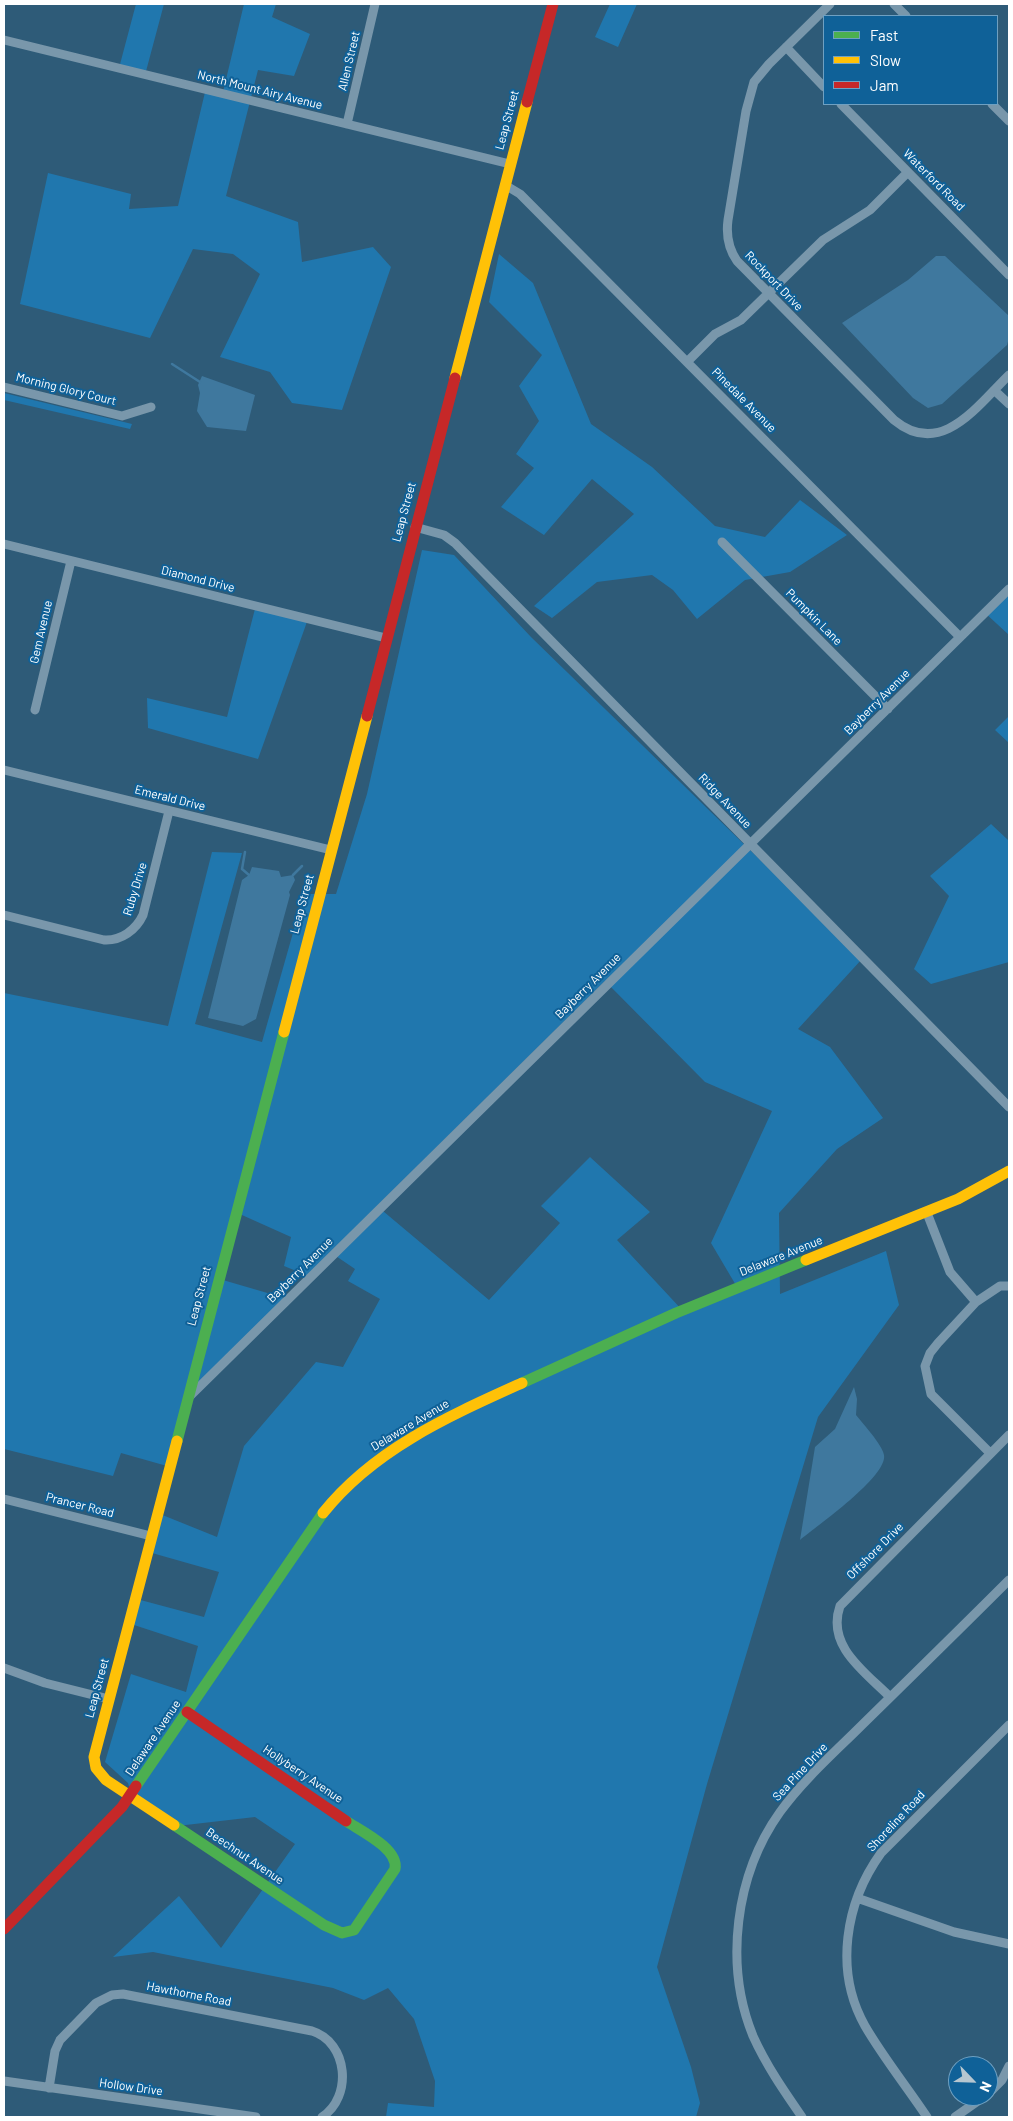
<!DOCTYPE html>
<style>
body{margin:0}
#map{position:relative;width:1013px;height:2121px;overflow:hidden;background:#2e5b78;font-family:Barlow,sans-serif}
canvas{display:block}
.frame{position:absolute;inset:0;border:5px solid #fff;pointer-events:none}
.legend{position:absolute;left:823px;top:15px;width:175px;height:90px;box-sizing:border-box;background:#0f6198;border:1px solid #6fa0c1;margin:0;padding:6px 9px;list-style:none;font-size:15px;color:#fff}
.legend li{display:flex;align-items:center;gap:10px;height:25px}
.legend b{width:25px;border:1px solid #6fa0c1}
.north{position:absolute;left:948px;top:2056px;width:50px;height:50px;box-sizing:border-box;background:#0f6198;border:1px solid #6fa0c1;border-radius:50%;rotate:114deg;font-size:14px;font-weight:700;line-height:20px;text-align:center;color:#fff}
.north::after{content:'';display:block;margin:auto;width:18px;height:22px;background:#b6c6d0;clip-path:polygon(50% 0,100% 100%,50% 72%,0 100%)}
</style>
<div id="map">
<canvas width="1013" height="2121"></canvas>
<div class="frame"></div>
<ul class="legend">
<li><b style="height:6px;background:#4caf50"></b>Fast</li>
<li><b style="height:6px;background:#ffc107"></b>Slow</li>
<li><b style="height:6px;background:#c62828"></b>Jam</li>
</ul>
<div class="north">N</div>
</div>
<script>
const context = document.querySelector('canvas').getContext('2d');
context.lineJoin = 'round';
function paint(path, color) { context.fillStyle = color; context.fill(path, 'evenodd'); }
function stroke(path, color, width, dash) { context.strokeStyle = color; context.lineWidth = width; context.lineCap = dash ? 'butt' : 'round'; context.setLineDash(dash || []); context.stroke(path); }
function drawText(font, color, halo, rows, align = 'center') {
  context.font = font + ' Barlow,sans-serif'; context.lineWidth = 4; context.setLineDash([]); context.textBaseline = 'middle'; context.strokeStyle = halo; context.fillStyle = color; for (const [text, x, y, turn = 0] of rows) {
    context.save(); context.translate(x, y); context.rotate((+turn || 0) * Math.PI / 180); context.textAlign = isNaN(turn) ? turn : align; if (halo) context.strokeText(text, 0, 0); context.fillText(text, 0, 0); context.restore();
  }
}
paint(new Path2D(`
 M136,4h28l-19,71 -26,-7z
 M244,4h32l-4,13 38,17 -16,42 -36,-6 -32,126 72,26 4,40 71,-15 18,20 -49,143 -50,-7 -22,-31 -50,-15 40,-83 -27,-20 -40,-5 -43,89 -130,-34 28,-131 83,21 -2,15 49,-3 28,-118 17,4z
 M610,4h27l-19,43 -23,-10z
 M499,254l34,29 58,141 61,43 63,59 50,11 35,-37 47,35 -57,37 -45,8 -48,39 -24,-29 -21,-15 -55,7 -45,36 -18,-12 100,-92 -42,-35 -48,56 -43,-28 33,-39 -18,-14 23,-33 -20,-35 23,-31 -53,-53z
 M4,393l128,31 -2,5 -126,-29z
 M422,550l32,5 77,82 331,322 -64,70 32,18 53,71 -46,31 -58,64 1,81 106,-43 13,54 -81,112 -111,367 -50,183 34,100 9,36 -4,14h-310l2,-14 46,4 1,-26 -21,-62 -26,-31 -24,12 -31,-12 -180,-36 -40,5 66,-61 42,52 74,-104 -40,-27 -78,9 -46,-32 -3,-11 -23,-21 26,-88 55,18 12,-46 -70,-23 5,-25 71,19 15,-45 -74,-21 10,-39 62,25 27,-91 72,-84 27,5 37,-68 -32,-18 7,-12 -25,-17 -19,25 -27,-11 7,-29 -58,-26 -17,67 72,21 -105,105 -16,62 -46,-13 -8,23 -109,-27v-456l164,33 44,-174 30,1 -47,171 67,18 42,-148h32l31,-100zM605,981l100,101 67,29 -61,132 26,44 -54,24 -66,-71 33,-28 -60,-55 -49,49 19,17 -71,77 -112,-94z
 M1009,586v49l-25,-23z
 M256,605l52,14 -50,140 -110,-31 -1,-30 80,19z
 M1009,716v27l-14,-13z
 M991,824l17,16 1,-2v124l-78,22 -17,-15 35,-73 -19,-20z`), '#2077ae');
paint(new Path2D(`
 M936,256h9l63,59 1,23 -2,7 -65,59 -14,4 -15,-10 -71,-75 66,-43z
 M202,376l53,19 -9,36 -39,-4 -10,-16 3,-18 -2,-8z
 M252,867l27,4 2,6 12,-2 2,5 -6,12 1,3 -34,124 -13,7 -35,-8 34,-138 7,-5z
 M854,1387l3,12 -1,16c7,9 26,29 28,40 4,21 -67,71 -84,85l15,-93 20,-18z`), '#3f789e');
stroke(new Path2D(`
 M172,364l28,18
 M245,852l-3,17 7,6
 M293,875l9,-9`), '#3f789e', 2.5);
stroke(new Path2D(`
 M830,4l-61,60 -15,18 -8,29 -18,109c-2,15 0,28 9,41l157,159c47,39 83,-14 115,-45
 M894,4l12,12
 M4,40l506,124
 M786,47l38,40
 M841,104l168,171
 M992,104l17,17
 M347,124l28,-120
 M505,185l15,9 440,443
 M688,361l27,-27 26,-14 82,-80 47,-30 38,-38
 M4,387l118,29 29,-9
 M994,390l15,14
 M415,527l29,8 11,8 554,564
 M722,542l166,167
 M4,544l382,94
 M35,710l36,-149
 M4,770l327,80
 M4,915l100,25c17,1 32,-10 39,-25l26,-104
 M927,1213l23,59 26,30
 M189,1397l820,-808
 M990,1453l-59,-59 -6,-28 5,-13 8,-10 38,-41 24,-16h9
 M4,1499l147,37
 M4,1668l41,15 64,16
 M890,1697c-25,-25 -64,-51 -50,-91l169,-171
 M857,1898l97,34 55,12
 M4,2081l252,36
 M49,2088l6,-37 5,-11 36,-37 16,-8 11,-1 189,37c36,11 41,66 10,86
 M988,2094l14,-14 7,-14
 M802,2117c-18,-26 -36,-52 -49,-81 -29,-71 -18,-161 27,-224 24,-33 55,-60 83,-88 49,-48 98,-96 146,-144
 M927,2117c-20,-30 -44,-60 -62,-91 -31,-55 -20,-123 16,-173l128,-128
 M955,2117l30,-21`), '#7997ab', 9);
stroke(new Path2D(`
 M522,1383l154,-70 130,-53
 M177,1441l107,-409
 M136,1786l187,-273
 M174,1825l150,100 18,8 12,-3 41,-61c4,-20 -34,-38 -49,-48`), '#4caf50', 11);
stroke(new Path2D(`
 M455,378l72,-276
 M284,1032l83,-316
 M806,1260l152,-61 51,-28
 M323,1513c51,-64 126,-97 199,-130
 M174,1825l-68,-45 -10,-12 -2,-11 83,-316`), '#ffc107', 11);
stroke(new Path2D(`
 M527,102l26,-98
 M367,716l88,-338
 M187,1712l159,109
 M4,1929l118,-122 14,-21`), '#c62828', 11);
drawText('12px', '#fff', '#0f6198', [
 ["Allen Street",349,61,-77],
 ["North Mount Airy Avenue",260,90,14],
 ["Leap Street",507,120,-75],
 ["Waterford Road",934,180,45],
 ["Rockport Drive",774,281,46],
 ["Morning Glory Court",66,389,14],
 ["Pinedale Avenue",744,400,45],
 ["Leap Street",404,512,-75],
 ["Diamond Drive",198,579,14],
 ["Pumpkin Lane",814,617,45],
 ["Gem Avenue",41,632,-77],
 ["Bayberry Avenue",877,702,-45],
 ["Emerald Drive",170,798,14],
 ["Ridge Avenue",725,801,46],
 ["Ruby Drive",135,889,-73],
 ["Leap Street",302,904,-75],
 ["Bayberry Avenue",588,986,-45],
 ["Delaware Avenue",781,1256,-22],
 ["Bayberry Avenue",300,1270,-45],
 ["Leap Street",199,1296,-75],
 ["Delaware Avenue",410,1425,-31],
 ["Prancer Road",80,1505,14],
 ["Offshore Drive",875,1551,-45],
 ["Leap Street",97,1688,-75],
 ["Delaware Avenue",153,1738,-56],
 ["Sea Pine Drive",800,1772,-47],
 ["Hollyberry Avenue",303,1774,34],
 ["Shoreline Road",896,1821,-47],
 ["Beechnut Avenue",245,1856,34],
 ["Hawthorne Road",189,1994,11],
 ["Hollow Drive",131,2087,8]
]);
</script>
